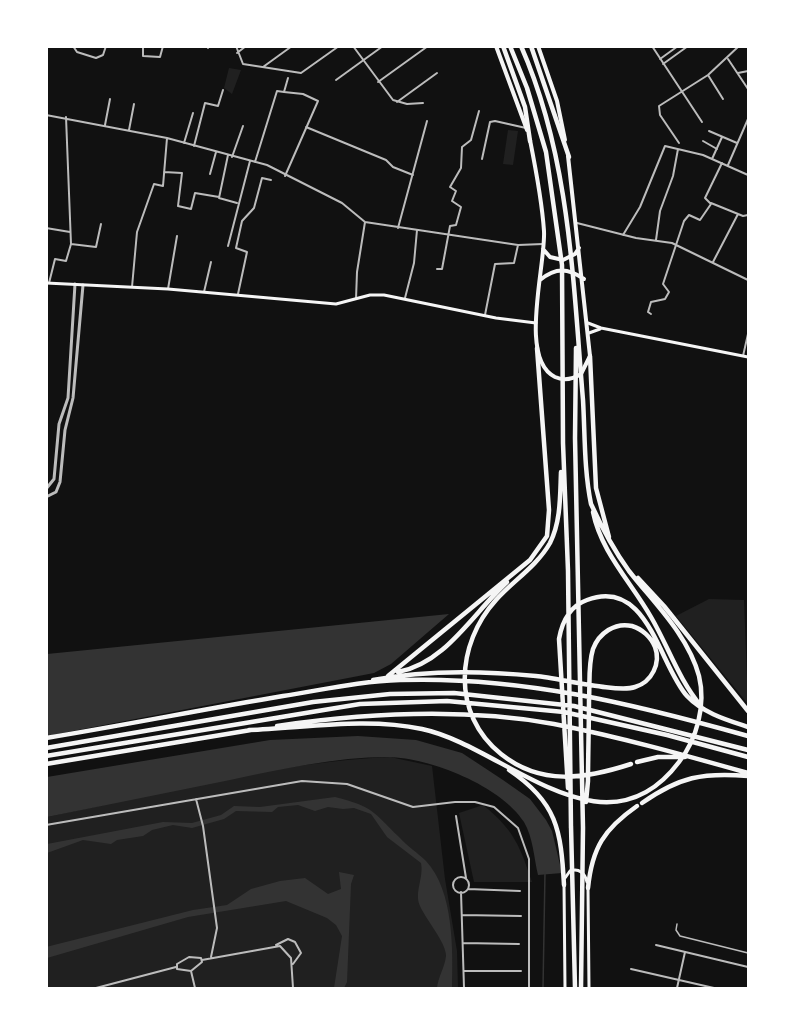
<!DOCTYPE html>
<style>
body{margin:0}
#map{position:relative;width:795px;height:1035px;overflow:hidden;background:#111;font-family:"Roboto Condensed",sans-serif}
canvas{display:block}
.frame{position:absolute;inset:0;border:48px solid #fff;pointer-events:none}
</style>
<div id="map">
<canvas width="795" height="1035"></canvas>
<div class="frame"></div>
</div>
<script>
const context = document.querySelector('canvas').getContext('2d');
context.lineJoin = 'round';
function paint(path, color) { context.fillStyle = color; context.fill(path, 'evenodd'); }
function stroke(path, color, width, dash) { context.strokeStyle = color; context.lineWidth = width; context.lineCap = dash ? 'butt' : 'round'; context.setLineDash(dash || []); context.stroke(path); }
paint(new Path2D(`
 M229,68l12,2 -9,24 -8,-6z
 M508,130l10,1 -5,34 -10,-1z
 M709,599l35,1 4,104 -72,-88z
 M390,757l42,9 13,113 12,72 1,37h-411v-171c112,-23 228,-55 343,-60z
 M483,805c31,25 37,41 49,77h-58l-15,-69z`), '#202020');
paint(new Path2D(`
 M449,614l-58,50 -17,9 -327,63v-82z
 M358,736l58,4 46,13 41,27 27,19 16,21 6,11 10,42 -24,2c-4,-17 -5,-38 -14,-53 -23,-36 -93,-64 -136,-65 -53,0 -106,12 -158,23 -61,12 -122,25 -183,37v-40l223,-37z
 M335,797c39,10 37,14 64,40 8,9 19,16 27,24 28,30 27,89 26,127h-15c1,-11 8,-21 9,-32 1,-12 -21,-38 -26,-50 -6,-14 4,-28 1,-43l-34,-26 -16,-23 -17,-6 -11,1 -15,-2 -13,4 -17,-6 -20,2 -6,5 -36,-1 -12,8 -32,9 -19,-3 -21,5 -9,6 -26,4 -6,4 -28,-4 -36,13v-9l116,-22 29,1 29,-8 13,-9 26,1z
 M339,872l15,3 -3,9 -4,98 -3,6h-10l8,-52 -6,-11 -9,-7 -41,-17 -98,16 -141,41 -1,-11 147,-37 34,-5 24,-16 29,-8 25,-3 23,16 13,-5z`), '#333');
stroke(new Path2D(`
 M543,988l2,-116`), '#333', 1.5);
stroke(new Path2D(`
 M677,924l-1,6 4,6 68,17`), '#bcbcbc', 1.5);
stroke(new Path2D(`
 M73,46l4,6 19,6 7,-3 3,-9
 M143,46v10l17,1 3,-11
 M208,46v2
 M236,46l7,18 58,9 38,-27
 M353,46l40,54 14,4 16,-1
 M652,46l50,76
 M237,53l9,-7
 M660,59l18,-13
 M728,59l20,30
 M663,64l25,-18
 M263,67l29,-21
 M738,73l10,-2
 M708,75l15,24
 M336,80l47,-34
 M378,82l50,-36
 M284,92l19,2 15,7 -33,75
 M397,102l40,-29
 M46,115l121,23 100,27 75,38 23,19 153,23 25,-1
 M66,117l5,127 25,3 5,-23
 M105,125l5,-26
 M306,127l80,33 7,7 20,8
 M129,130l5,-26
 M709,131l28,12
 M703,141l14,8
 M184,143l9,-30
 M679,143l-19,-28 -1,-9 49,-31 31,-29
 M194,146l11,-43 13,3 5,-16
 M228,155l-9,43 18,5
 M232,157l11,-31
 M482,159l8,-37 5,-1 31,7
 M712,159l10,-22
 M255,162l22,-71 7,1 4,-14
 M728,165l20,-46
 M164,172l18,1 -4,33 13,3 4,-16 24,4
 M210,174l6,-22
 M711,203l32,13 5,-1
 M577,223l59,15 36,5 76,37
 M46,228l24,4
 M398,228l29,-107
 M623,235l17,-28 25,-61 38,9 45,20
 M656,240l4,-29 13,-35 5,-27
 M228,246l22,-85
 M713,262l25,-48
 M437,269h5l8,-43 6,-1 5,-18 -9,-6 4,-10 -6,-4 11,-19 1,-21 9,-7 8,-29
 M49,283l6,-24 11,2 5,-17
 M132,287l5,-55 17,-48 9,2 4,-48
 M168,289l9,-53
 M204,292l7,-30
 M238,294l9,-42 -11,-4 6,-27 12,-13 8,-30 9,2
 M405,298l9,-35 3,-33
 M356,299l1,-27 8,-50
 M651,314l-3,-2 3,-10 14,-3 4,-7 -6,-8 21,-63 5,-6 11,5 11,-16 -6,-6 17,-35
 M485,315l10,-51 19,-1 4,-18
 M743,356l5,-22
 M196,799l7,27 14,102 -6,29
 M456,816l10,62
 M46,825l256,-44 45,3 66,23 42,-5h20l19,5 24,21 11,31v129
 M453 885a8 8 0 1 1 16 0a8 8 0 1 1-16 0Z
 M468,889l52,2
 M461,892l3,96
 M462,915l59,1
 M463,943l56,1
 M276,945l12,-6 7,3 6,11 -8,11
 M656,945l92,22
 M189,957l12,1 1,4 -11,9 -14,-2v-5z
 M202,960l78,-14 11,12 2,30
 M631,969l83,19
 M191,971l4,17
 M464,971h57
 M96,988l80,-21
 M677,988l8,-36`), '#bcbcbc', 2);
stroke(new Path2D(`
 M46,489l8,-10 5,-55 9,-26 7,-114
 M46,497l10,-5 4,-10 5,-52 8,-32 10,-113`), '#bcbcbc', 3);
stroke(new Path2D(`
 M46,283l122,6 168,15 34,-9h14l112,23 40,5
 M588,323l13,5 147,29
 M589,333l11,-4
 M565,878l5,-7c9,-3 15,2 17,11
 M564,884l1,104
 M588,888l1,100`), '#f5f5f5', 3);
stroke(new Path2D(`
 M496,46l31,84
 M538,46l19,55 8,39
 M530,140c6,30 12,61 14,91 2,34 -26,128 11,146 9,4 18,2 26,-3l9,-18 -22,-200
 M543,249l7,8 13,3 12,-6 4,-6
 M540,280c16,-13 28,-12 44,-1`), '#f5f5f5', 4);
stroke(new Path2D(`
 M503,46l22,61 5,34
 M510,46l17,42 19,64 16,113 1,178 5,128 3,257
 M521,46c49,111 52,235 62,354 2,34 1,70 8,104
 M531,46l38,111
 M576,348l-1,90 8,390 -2,160
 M590,356l6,132 13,49
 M561,472c-1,24 0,49 -11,71 -13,23 -37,38 -54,57 -40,44 -45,114 5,154 40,32 84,25 130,10
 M593,512c8,40 38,70 58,105 17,29 28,63 50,89
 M638,578l26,28 84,105
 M398,672c48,-9 75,-59 109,-90
 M388,676l142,-116 17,-24 2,-26 -12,-162
 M373,680c51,-10 111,-9 163,-4 23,2 81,17 99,11 17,-5 26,-24 20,-40 -4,-10 -13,-18 -23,-21 -17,-4 -33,7 -39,23 -5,16 -3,34 -4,50 0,28 -1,55 -1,82l-2,21
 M277,726c89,-13 188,-18 277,-2 66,13 130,31 194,49
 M249,730c56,-2 117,-13 173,-1 82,17 182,133 257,33 18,-23 27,-57 20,-86 -11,-41 -45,-73 -70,-105 -16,-22 -27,-43 -38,-67
 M46,738c80,-13 158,-29 237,-42 39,-6 78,-15 117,-16 121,-4 234,24 348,56
 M46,748l267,-46 77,-8 64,-1 120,13 174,44
 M46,756l314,-52 87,-3 117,11 103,23 81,22
 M637,762l21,-5h27
 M46,764l205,-34
 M509,770c48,32 52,60 55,115
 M568,788l-9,-149c3,-17 11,-33 28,-39 61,-23 72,65 100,96 16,17 40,24 61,31
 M642,803c37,-26 61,-31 106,-27
 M571,826l4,162
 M588,888c4,-40 16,-59 49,-82`), '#f5f5f5', 4.5);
</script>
